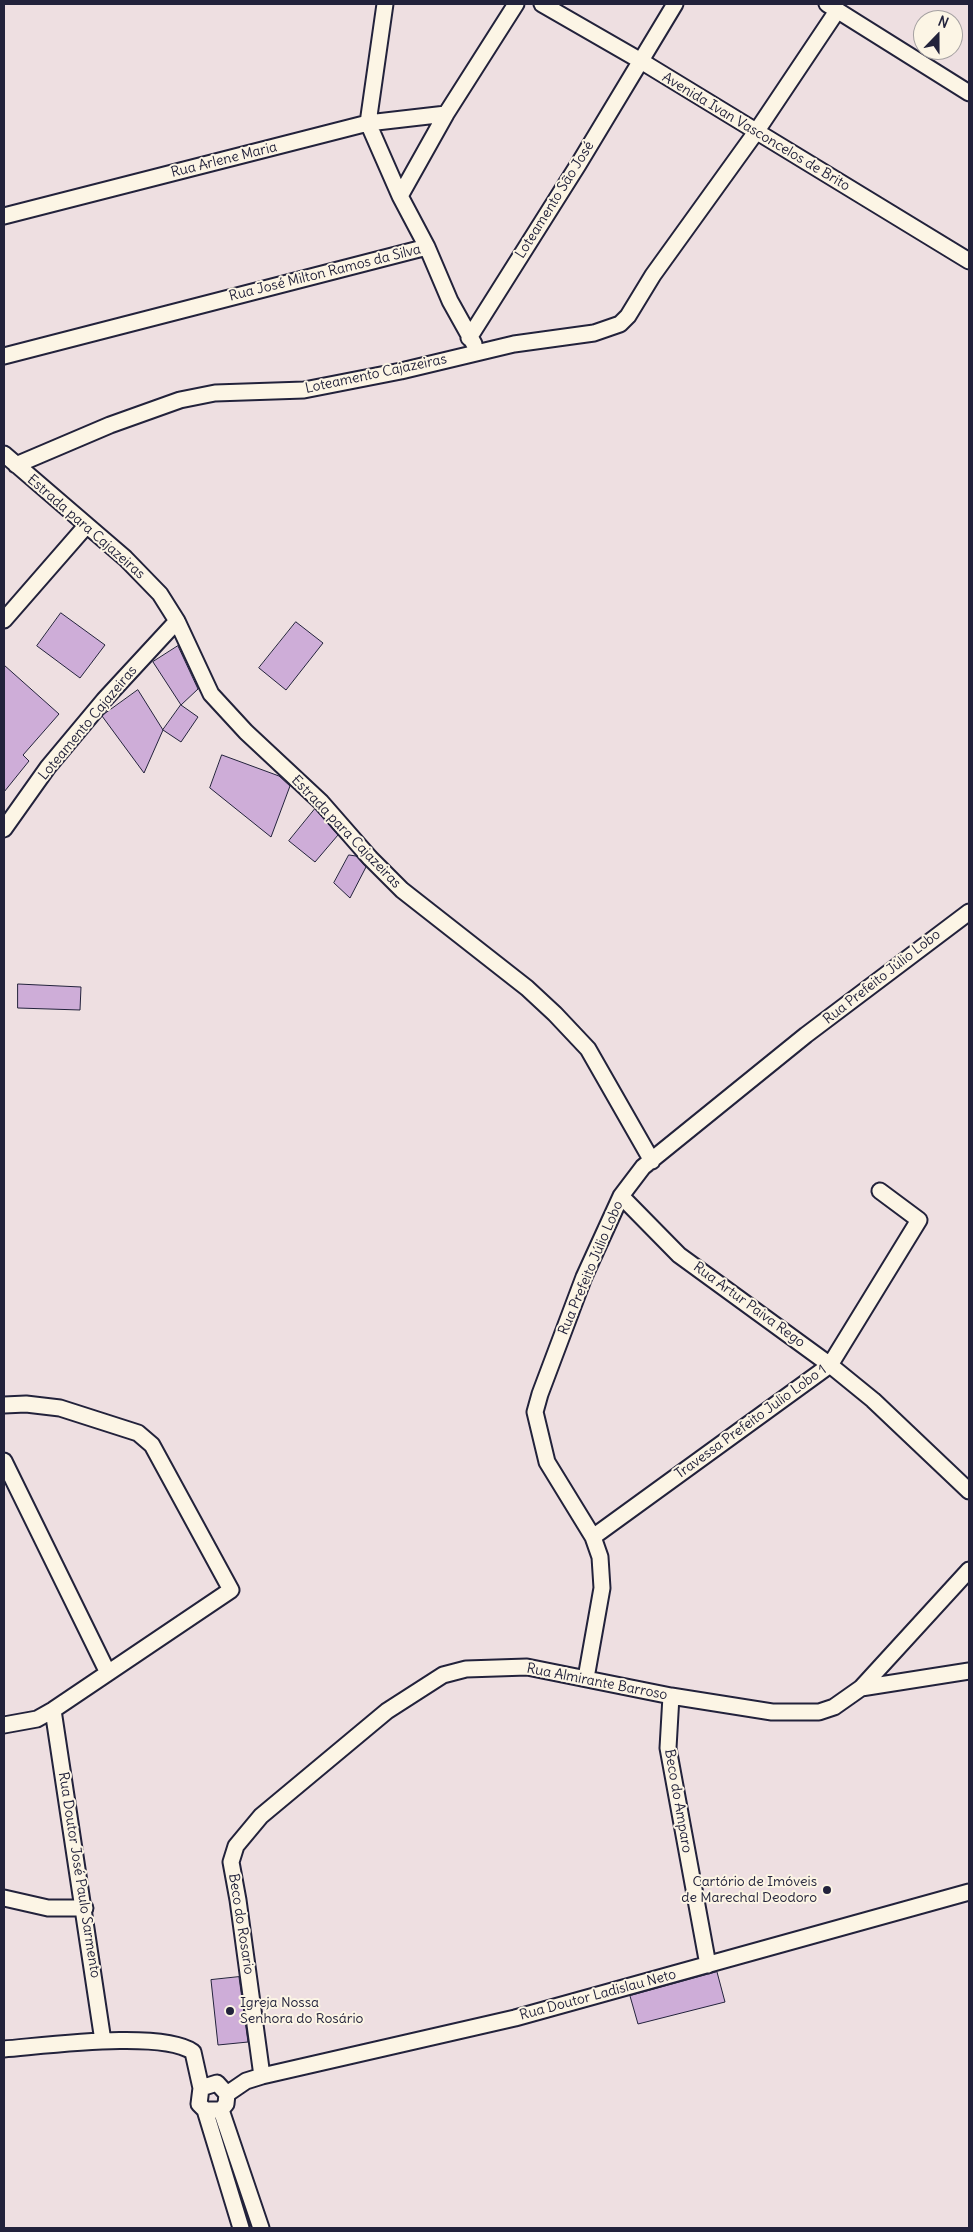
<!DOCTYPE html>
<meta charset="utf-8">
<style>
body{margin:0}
#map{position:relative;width:973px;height:2232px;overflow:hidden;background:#eedfe1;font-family:Delius,sans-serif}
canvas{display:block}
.frame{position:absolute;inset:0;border:5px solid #22223b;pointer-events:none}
.north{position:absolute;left:913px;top:10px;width:50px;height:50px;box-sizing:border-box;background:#fcf5e5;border:1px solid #a5a1a1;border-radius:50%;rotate:22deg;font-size:14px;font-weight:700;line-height:20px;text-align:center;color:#22223b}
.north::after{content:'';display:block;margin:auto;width:18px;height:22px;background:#22223b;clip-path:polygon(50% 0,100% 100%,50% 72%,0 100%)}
</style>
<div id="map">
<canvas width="973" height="2232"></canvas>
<div class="frame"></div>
<div class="north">N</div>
</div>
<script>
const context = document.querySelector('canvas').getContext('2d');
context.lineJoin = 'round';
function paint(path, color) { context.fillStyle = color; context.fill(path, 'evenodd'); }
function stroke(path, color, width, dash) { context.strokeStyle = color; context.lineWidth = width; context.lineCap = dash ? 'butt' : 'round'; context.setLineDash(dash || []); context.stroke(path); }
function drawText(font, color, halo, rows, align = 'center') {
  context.font = font + ' Delius,sans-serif'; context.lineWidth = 4; context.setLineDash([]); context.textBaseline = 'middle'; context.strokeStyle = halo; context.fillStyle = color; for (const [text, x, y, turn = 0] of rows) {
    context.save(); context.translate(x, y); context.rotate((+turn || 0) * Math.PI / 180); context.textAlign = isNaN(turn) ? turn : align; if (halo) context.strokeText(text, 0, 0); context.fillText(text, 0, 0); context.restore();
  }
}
const building = new Path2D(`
 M61,613l44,32 -25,33 -43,-32z
 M296,622l27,21 -37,47 -27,-22z
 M178,646l20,43 -17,16 -28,-43z
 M4,665l55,49 -36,41 6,6 -25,31z
 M138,690l25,40 -19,43 -42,-57z
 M181,705l17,12 -17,25 -18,-12z
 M222,755l57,21 11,10 -19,51 -61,-49z
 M315,809l23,26 -23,27 -26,-21z
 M349,855l7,1 10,11 -16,31 -16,-15z
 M18,984l63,3 -1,23 -62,-2z
 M717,1972l8,30 -87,22 -8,-28z
 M239,1977l9,65 -30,3 -7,-65z`);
paint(building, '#ceadd8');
stroke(building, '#22223b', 1);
const minor = new Path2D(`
 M542,4l99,57 328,200
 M827,4l142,89
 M400,196l46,-82 70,-110
 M4,216l364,-93 78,-9
 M427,247l23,54 24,43
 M469,338l109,-173 97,-161
 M4,356l423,-109 -27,-51 -32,-73 17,-119
 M4,454l121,104 35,36 17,27 34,73 35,38 75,70 49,56 32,32 125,98 28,26 33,35 64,112
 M16,465l94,-40 70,-25 35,-7 89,-3 97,-19 113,-27 80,-11 26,-9 8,-8 25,-41 103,-143 81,-121
 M4,620l82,-94
 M4,829l44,-62 56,-67 73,-79
 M621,1196l58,59 151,110 43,35 96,91
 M4,1405l22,-1 34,4 78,25 14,12 79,145 -178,120 -16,9 -33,6
 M4,1461l104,212
 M593,1537l237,-172 89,-145 -39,-29
 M586,1678l16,-90 -2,-31 -7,-20 -46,-75 -12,-50 5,-18 44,-117 37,-81 22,-29 163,-132 163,-123
 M861,1688l108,-118
 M671,1696l-3,52 40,217
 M53,1710l50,331
 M4,1898l44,10h37
 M4,2049c40,-3 158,-19 189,3l8,36
 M262,2076l-24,-176 -7,-38 5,-16 25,-30 126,-105 56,-36 23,-6 61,-2 144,29 101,16h47l15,-5 27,-19 108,-17
 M217,2083l10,11 -1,10 -5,6h-16l-6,-6 2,-16z
 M227,2094l19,-13 16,-5 253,-58 454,-126
 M205,2110l36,118
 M221,2110l40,118`);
stroke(minor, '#22223b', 19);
stroke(minor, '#fcf5e5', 15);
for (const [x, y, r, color] of [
 [827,1890,5,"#22223b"],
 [230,2011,5,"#22223b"]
]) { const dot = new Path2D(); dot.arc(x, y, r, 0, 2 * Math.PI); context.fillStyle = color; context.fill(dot); stroke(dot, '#fcf5e5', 2); }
drawText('14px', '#22223b', '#fcf5e5', [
 ["Avenida Ivan Vasconcelos de Brito",756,132,31],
 ["Rua Arlene Maria",224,160,-14],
 ["Loteamento São José",555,200,-58],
 ["Rua José Milton Ramos da Silva",325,273,-14],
 ["Loteamento Cajazeiras",376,374,-12],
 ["Estrada para Cajazeiras",86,527,41],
 ["Loteamento Cajazeiras",88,723,-50],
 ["Estrada para Cajazeiras",346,832,46],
 ["Rua Prefeito Júlio Lobo",882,977,-38],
 ["Rua Prefeito Júlio Lobo",591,1268,-67],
 ["Rua Artur Paiva Rego",749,1305,36],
 ["Travessa Prefeito Julio Lobo 1",751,1422,-36],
 ["Rua Almirante Barroso",597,1682,11],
 ["Beco do Amparo",678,1801,80],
 ["Rua Doutor José Paulo Sarmento",79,1875,81],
 ["Beco do Rosario",241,1924,81],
 ["Rua Doutor Ladislau Neto",598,1995,-15]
]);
drawText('14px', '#22223b', '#fcf5e5', [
 ["Cartório de Imóveis",817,1882],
 ["de Marechal Deodoro",817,1898],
 ["Igreja Nossa",240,2003,"left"],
 ["Senhora do Rosário",240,2019,"left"]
], 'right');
</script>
